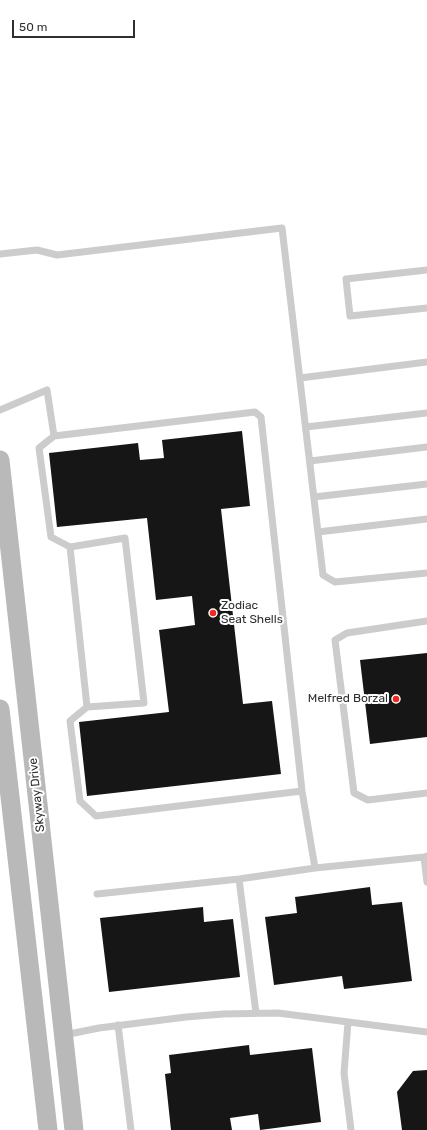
<!DOCTYPE html>
<style>
body{margin:0}
#map{position:relative;width:427px;height:1130px;overflow:hidden;background:#fff;font-family:Rubik,sans-serif}
canvas{display:block}
.scale{position:absolute;left:12px;top:20px;width:123px;height:18px;box-sizing:border-box;border:2px solid #2f2f2f;border-top:0;padding-left:5px;font-size:12px;line-height:14px;white-space:nowrap;color:#2f2f2f;-webkit-text-stroke:3px #fff;paint-order:stroke}
</style>
<div id="map">
<canvas width="427" height="1130"></canvas>
<div class="scale">50 m</div>
</div>
<script>
const context = document.querySelector('canvas').getContext('2d');
context.lineJoin = 'round';
function paint(path, color) { context.fillStyle = color; context.fill(path, 'evenodd'); }
function stroke(path, color, width, dash) { context.strokeStyle = color; context.lineWidth = width; context.lineCap = dash ? 'butt' : 'round'; context.setLineDash(dash || []); context.stroke(path); }
function drawText(font, color, halo, rows, align = 'center') {
  context.font = font + ' Rubik,sans-serif'; context.lineWidth = 4; context.setLineDash([]); context.textBaseline = 'middle'; context.strokeStyle = halo; context.fillStyle = color; for (const [text, x, y, turn = 0] of rows) {
    context.save(); context.translate(x, y); context.rotate((+turn || 0) * Math.PI / 180); context.textAlign = isNaN(turn) ? turn : align; if (halo) context.strokeText(text, 0, 0); context.fillText(text, 0, 0); context.restore();
  }
}
paint(new Path2D(`
 M242,431l8,75 -29,3 22,195 29,-3 9,73 -194,22 -8,-74 90,-10 -10,-82 36,-5 -3,-29 -36,4 -9,-82 -90,9 -8,-74 89,-10 2,17 24,-2 -2,-18z
 M427,653v84l-57,7 -10,-84z
 M370,887l2,18 30,-3 10,79 -68,8 -2,-13 -68,9 -9,-68 32,-4 -2,-16z
 M203,907l1,15 29,-3 7,58 -131,15 -9,-74z
 M249,1045l1,10 62,-7 9,74 -61,8 -2,-16 -28,4 2,12h-61l-6,-56 6,-1 -2,-18z
 M427,1070v60h-25l-5,-38 16,-21z`), '#161616');
stroke(new Path2D(`
 M0,254l37,-4 20,5 225,-27 41,347 12,7 92,-9
 M427,270l-81,9 4,37 77,-8
 M300,378l127,-16
 M0,410l47,-20 7,46
 M306,427l121,-14
 M310,461l117,-14
 M314,497l113,-13
 M318,532l109,-13
 M70,547l55,-9 19,165 -57,4
 M427,621l-80,12 -12,7 19,153 14,7 59,-7
 M302,791l-206,25 -16,-15 -10,-80 17,-14 -17,-160 -19,-10 -12,-89 15,-12 201,-24 6,5 41,374 13,77
 M427,856l-3,1 3,25
 M239,879l17,134
 M97,894l142,-15 76,-11 109,-11
 M348,1022l-4,51 7,57
 M118,1025l13,105
 M64,1035l35,-7 87,-11 37,-3 55,-1 149,19`), '#ccc', 7);
stroke(new Path2D(`
 M0,460l74,670
 M0,709l48,421`), '#b9b9b9', 19);
for (const [x, y, r, color] of [
 [213,613,4,"#f42623"],
 [396,699,4,"#f42623"]
]) { const dot = new Path2D(); dot.arc(x, y, r, 0, 2 * Math.PI); context.fillStyle = color; context.fill(dot); stroke(dot, '#fff', 1.5); }
drawText('12px', '#2f2f2f', '#fff', [
 ["Zodiac",221,606],
 ["Seat Shells",221,620],
 ["Melfred Borzal",388,699,"right"]
], 'left');
drawText('12px', '#2f2f2f', '#fff', [
 ["Skyway Drive",37,795,-96]
]);
</script>
